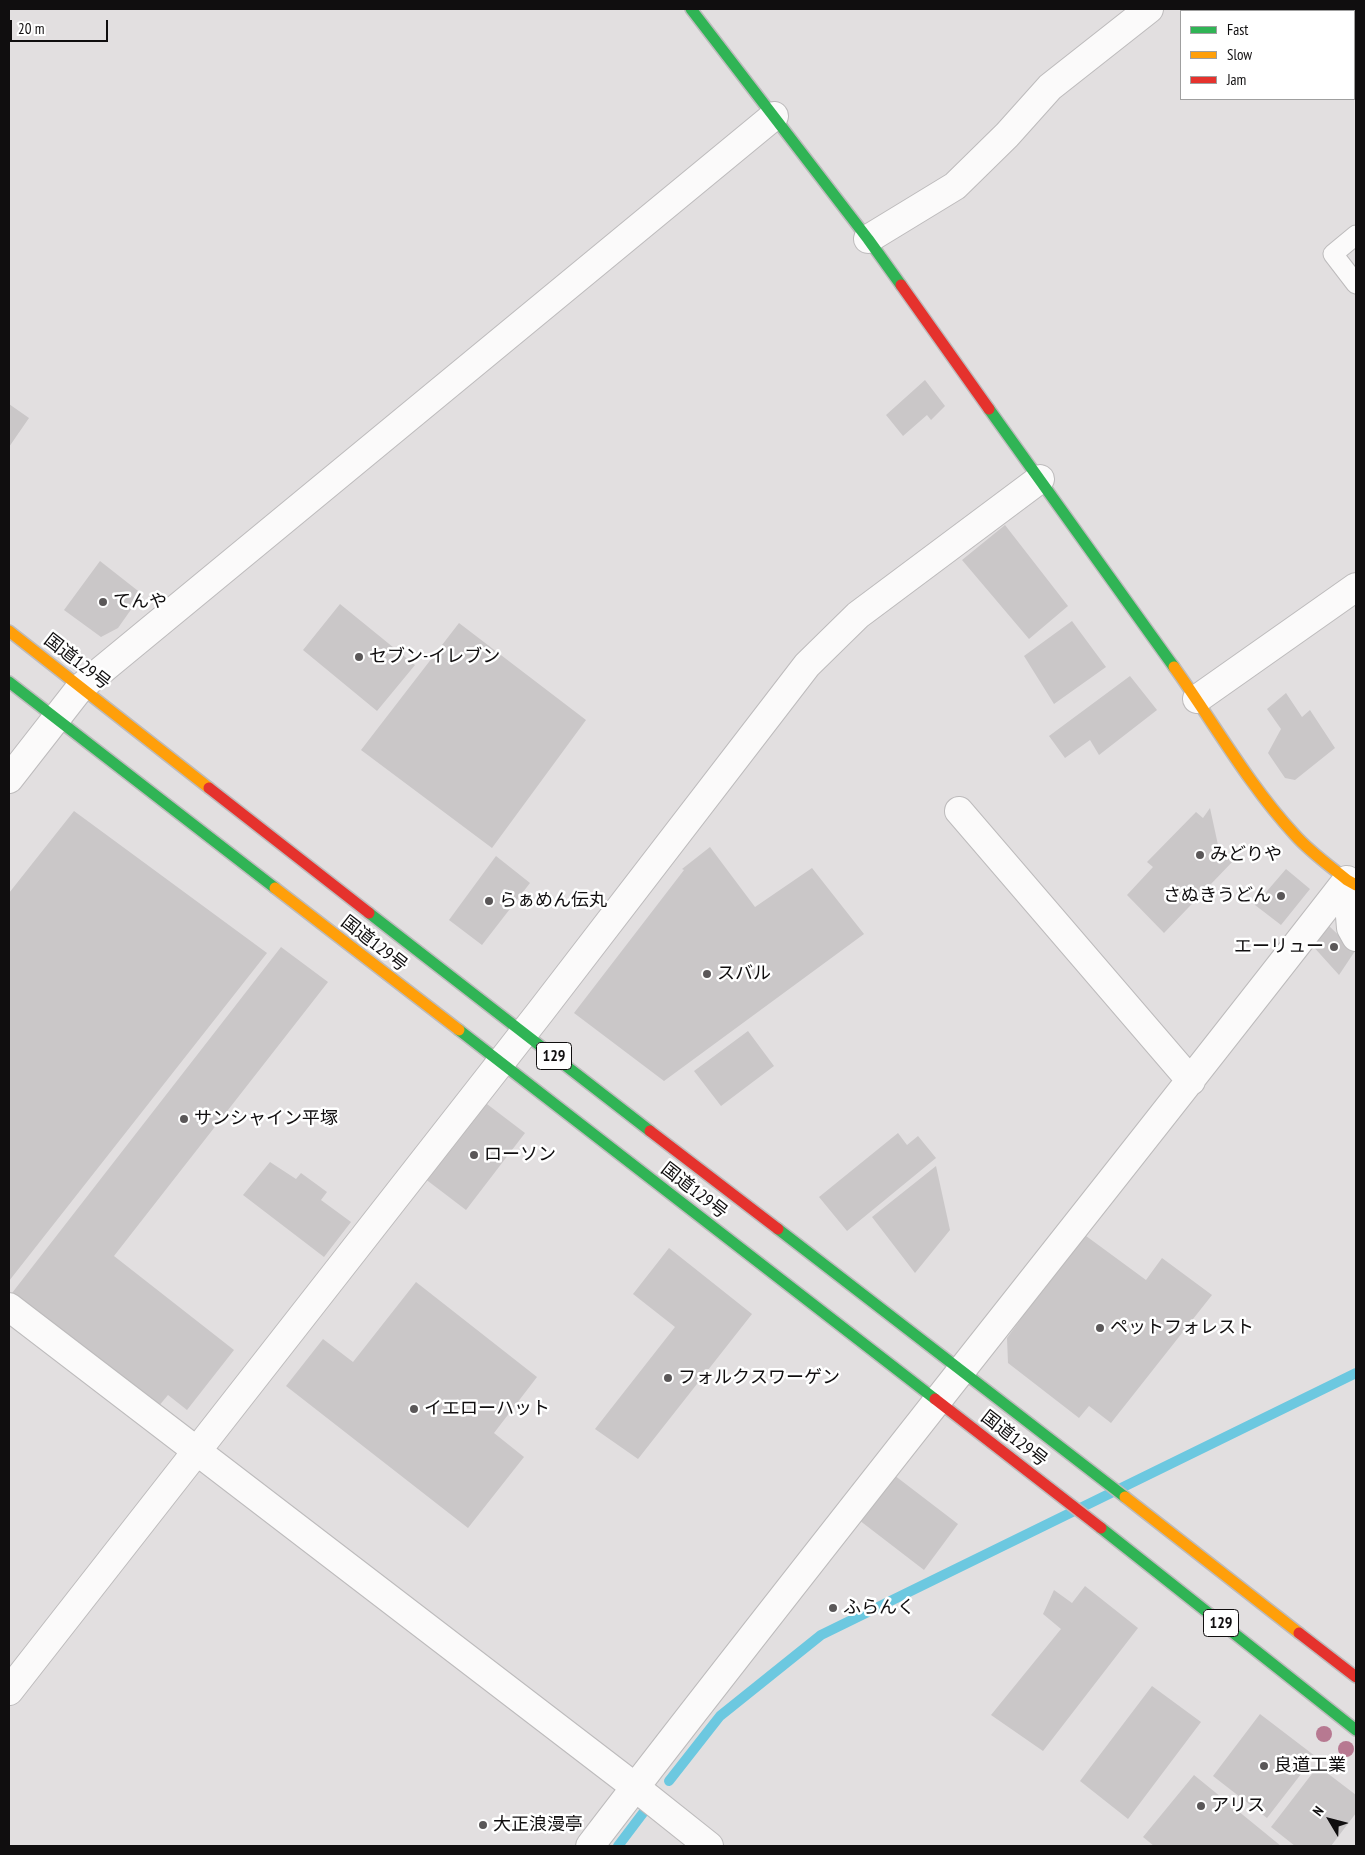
<!DOCTYPE html>
<meta charset="utf-8">
<style>
body{margin:0}
#map{position:relative;width:1365px;height:1855px;overflow:hidden;background:#e2dfe0;font-family:"PT Sans Narrow",sans-serif}
canvas{display:block}
.frame{position:absolute;inset:0;border:10px solid #100e0f;pointer-events:none}
.legend{position:absolute;left:1180px;top:10px;width:175px;height:90px;box-sizing:border-box;background:#fff;border:1px solid #9f9f9f;margin:0;padding:6px 9px;list-style:none;font-size:15px;color:#100e0f}
.legend li{display:flex;align-items:center;gap:10px;height:25px}
.legend b{width:25px;border:1px solid #9f9f9f}
.north{position:absolute;left:1305px;top:1795px;width:50px;height:50px;-webkit-text-stroke:4px #fff;paint-order:stroke;rotate:307deg;font-size:14px;font-weight:700;line-height:20px;text-align:center;color:#100e0f}
.north::after{content:'';display:block;margin:auto;width:18px;height:22px;background:#100e0f;clip-path:polygon(50% 0,100% 100%,50% 72%,0 100%)}
.scale{position:absolute;left:10px;top:20px;width:98px;height:22px;box-sizing:border-box;border:2px solid #100e0f;border-top:0;padding-left:6px;font-size:15px;line-height:18px;white-space:nowrap;color:#100e0f;-webkit-text-stroke:4px #fff;paint-order:stroke}
</style>
<div id="map">
<canvas width="1365" height="1855"></canvas>
<div class="frame"></div>
<ul class="legend">
<li><b style="height:6px;background:#30b455"></b>Fast</li>
<li><b style="height:6px;background:#ff9f0a"></b>Slow</li>
<li><b style="height:6px;background:#e5322d"></b>Jam</li>
</ul>
<div class="north">N</div>
<div class="scale">20 m</div>
</div>
<script>
const context = document.querySelector('canvas').getContext('2d');
context.lineJoin = 'round';
function stroke(path, color, width, dash) { context.strokeStyle = color; context.lineWidth = width; context.lineCap = dash ? 'butt' : 'round'; context.setLineDash(dash || []); context.stroke(path); }
function paint(path, color) { context.fillStyle = color; context.fill(path, 'evenodd'); }
function drawText(font, color, halo, rows, align = 'center') {
  context.font = font + ' "PT Sans Narrow","Noto Sans JP",sans-serif'; context.lineWidth = 5; context.setLineDash([]); context.textBaseline = 'middle'; context.strokeStyle = halo; context.fillStyle = color; for (const [text, x, y, turn = 0] of rows) {
    context.save(); context.translate(x, y); context.rotate((+turn || 0) * Math.PI / 180); context.textAlign = isNaN(turn) ? turn : align; if (halo) context.strokeText(text, 0, 0); context.fillText(text, 0, 0); context.restore();
  }
}
stroke(new Path2D(`
 M669,1781l51,-65 101,-81 535,-262
 M618,1846l25,-33`), '#6cc8e0', 10);
paint(new Path2D(`
 M925,380l20,26 -14,14 -4,-5 -24,21 -17,-21z
 M9,404l20,14 -20,29z
 M1005,525l63,81 -39,33 -67,-79z
 M100,561l42,33 -24,34 -17,9 -37,-27z
 M340,604l75,61 -38,46 -74,-61z
 M1072,621l34,46 -52,37 -30,-48z
 M459,623l127,97 -94,128 -131,-98z
 M1130,676l27,34 -58,45 -9,-15 -25,18 -16,-22z
 M1286,693l16,24 8,-7 25,38 -40,32 -10,-2 -17,-25 13,-24 -14,-20z
 M1210,808l8,37 17,14 -71,74 -37,-38 26,-28 -6,-5 49,-50 7,6z
 M74,811l193,142 -258,328v-388z
 M710,847l45,60 57,-39 52,66 -200,147 -90,-68 110,-143 -2,-1z
 M496,856l34,27 -48,62 -33,-25z
 M1286,869l24,20 -29,36 -26,-20z
 M1327,924l28,27 -16,24 -28,-31z
 M281,947l47,35 -214,274 120,94 -47,60 -19,-15 -10,12 -146,-114z
 M748,1031l26,35 -53,40 -27,-35z
 M483,1101l42,32 -59,77 -42,-32z
 M898,1133l9,12 11,-9 18,22 -89,73 -28,-34z
 M270,1162l26,17 5,-6 26,19 -6,8 30,22 -27,35 -81,-62z
 M936,1166l14,64 -35,43 -43,-56z
 M1082,1233l64,47 16,-22 50,37 -101,128 -22,-17 -10,12 -71,-55 -1,-25z
 M669,1248l83,66 -114,145 -43,-30 80,-102 -42,-33z
 M416,1282l121,95 -43,56 30,24 -56,71 -182,-142 37,-47 30,23z
 M894,1475l64,49 -34,46 -65,-50z
 M1085,1586l53,42 -95,123 -52,-36 70,-86 -18,-15 11,-24 18,13z
 M1152,1686l49,36 -73,97 -48,-38z
 M1260,1714l55,42 -48,62 -54,-42z
 M1318,1766l38,29v18l-25,33h-36l-24,-19z
 M1194,1775l87,71h-127l-11,-9z`), '#cac7c8');
const lane = new Path2D(`
 M1356,235l-23,19 23,30`);
const street = new Path2D(`
 M868,239l87,-53 52,-51 43,-48 99,-78
 M1197,699l159,-112
 M9,779l71,-91 694,-572
 M959,811l232,270
 M1347,880l4,48 5,9
 M9,1307l626,480 74,59
 M9,1691l532,-680 266,-346 51,-50 182,-136
 M590,1846c249,-325 506,-643 757,-966`);
const fast = new Path2D(`
 M691,9l177,230 33,46
 M989,409l185,258
 M9,682l266,206
 M369,913l281,218
 M459,1030l476,369
 M778,1229l347,268
 M1101,1528l255,202`);
const slow = new Path2D(`
 M9,631l200,157
 M1174,667c40,56 74,117 121,168 15,17 35,31 52,45l9,5
 M275,888l184,142
 M1125,1497l174,136`);
const jam = new Path2D(`
 M901,285l88,124
 M209,788l160,125
 M650,1131l128,98
 M935,1399l166,129
 M1299,1633l57,44`);
stroke(lane, '#bdbbbc', 21);
stroke(street, '#bdbbbc', 30);
stroke(fast, '#bdbbbc', 14);
stroke(slow, '#bdbbbc', 14);
stroke(jam, '#bdbbbc', 14);
stroke(lane, '#fbfafa', 19);
stroke(street, '#fbfafa', 28);
stroke(fast, '#30b455', 11);
stroke(slow, '#ff9f0a', 11);
stroke(jam, '#e5322d', 11);
context.fillStyle = '#b77991';
for (const [x, y] of [
 [1324,1734],
 [1346,1749]
]) { context.beginPath(); context.arc(x, y, 8, 0, 2 * Math.PI); context.fill(); }
for (const [x, y, r, color] of [
 [103,602,5,"#5a5758"],
 [359,657,5,"#5a5758"],
 [1200,855,5,"#5a5758"],
 [1281,896,5,"#5a5758"],
 [489,901,5,"#5a5758"],
 [1334,947,5,"#5a5758"],
 [707,974,5,"#5a5758"],
 [184,1119,5,"#5a5758"],
 [474,1155,5,"#5a5758"],
 [1100,1328,5,"#5a5758"],
 [668,1378,5,"#5a5758"],
 [414,1409,5,"#5a5758"],
 [833,1608,5,"#5a5758"],
 [1264,1766,5,"#5a5758"],
 [1201,1806,5,"#5a5758"],
 [483,1825,5,"#5a5758"]
]) { const dot = new Path2D(); dot.arc(x, y, r, 0, 2 * Math.PI); context.fillStyle = color; context.fill(dot); stroke(dot, '#fff', 2); }
for (const [x, y, w] of [
 [554,1056,35],
 [1221,1623,35]
]) { const box = new Path2D(); box.roundRect(x - w / 2, y - 13.5, w, 27, 4); context.fillStyle = '#fff'; context.fill(box); stroke(box, '#100e0f', 1); }
drawText('bold 16px', '#100e0f', null, [
 ["129",554,1056],
 ["129",1221,1623]
]);
drawText('18px', '#100e0f', '#fff', [
 ["てんや",113,602],
 ["セブン-イレブン",369,657],
 ["みどりや",1210,855],
 ["さぬきうどん",1271,896,"right"],
 ["らぁめん伝丸",499,901],
 ["エーリュー",1324,947,"right"],
 ["スバル",717,974],
 ["サンシャイン平塚",194,1119],
 ["ローソン",484,1155],
 ["ペットフォレスト",1110,1328],
 ["フォルクスワーゲン",678,1378],
 ["イエローハット",424,1409],
 ["ふらんく",843,1608],
 ["良道工業",1274,1766],
 ["アリス",1211,1806],
 ["大正浪漫亭",493,1825]
], 'left');
drawText('18px', '#100e0f', '#fff', [
 ["国道129号",77,662,38],
 ["国道129号",374,944,38],
 ["国道129号",694,1191,38],
 ["国道129号",1014,1439,38]
]);
</script>
